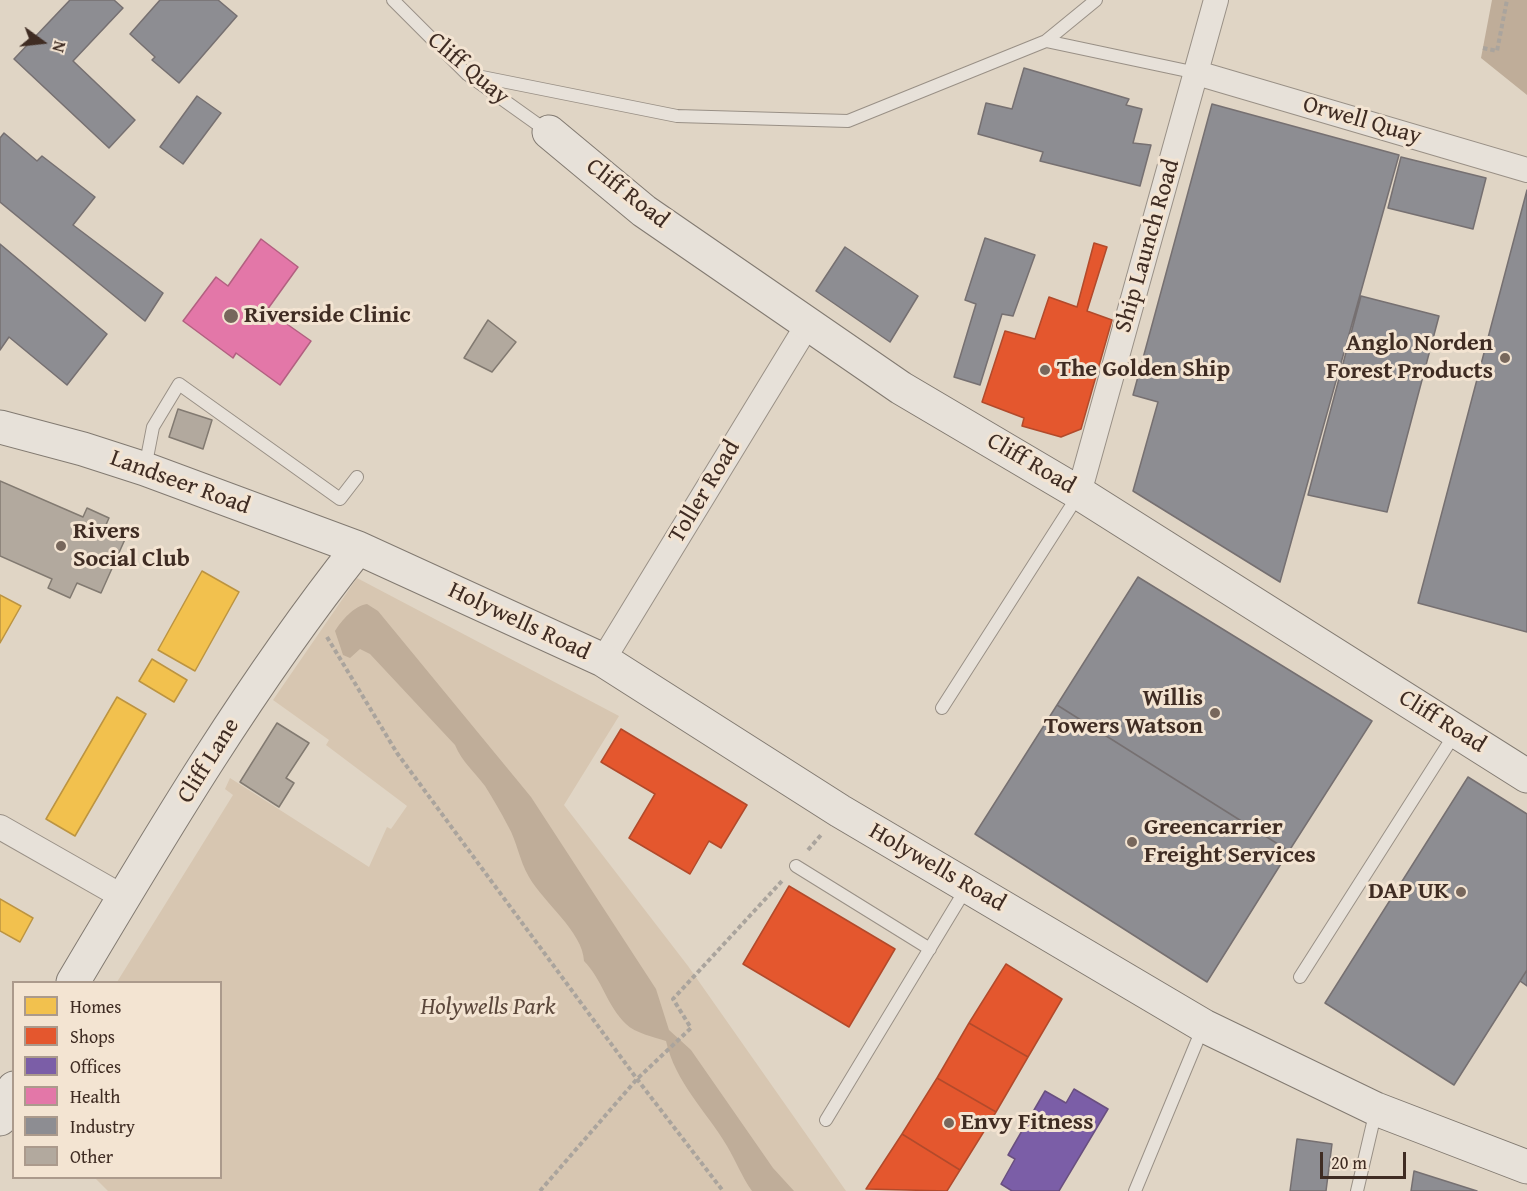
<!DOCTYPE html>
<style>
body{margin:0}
#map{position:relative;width:1527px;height:1191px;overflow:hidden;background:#e0d5c5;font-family:"Gentium Book Plus",serif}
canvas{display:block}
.legend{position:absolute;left:12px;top:981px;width:210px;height:198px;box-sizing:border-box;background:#f3e4d2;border:2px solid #ab9a8c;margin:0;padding:8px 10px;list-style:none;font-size:18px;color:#3f2c23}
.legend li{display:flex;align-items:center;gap:12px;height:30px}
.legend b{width:30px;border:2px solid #ab9a8c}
.north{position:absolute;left:12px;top:12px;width:60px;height:60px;-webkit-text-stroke:4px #f3e4d2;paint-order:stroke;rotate:105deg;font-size:16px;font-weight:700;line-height:24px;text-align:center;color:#3f2c23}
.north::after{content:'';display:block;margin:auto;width:21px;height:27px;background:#3f2c23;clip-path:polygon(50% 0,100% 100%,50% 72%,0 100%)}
.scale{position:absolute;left:1320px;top:1152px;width:86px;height:27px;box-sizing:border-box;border:3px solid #3f2c23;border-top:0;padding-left:8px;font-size:18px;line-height:21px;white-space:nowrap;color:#3f2c23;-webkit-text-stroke:4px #f3e4d2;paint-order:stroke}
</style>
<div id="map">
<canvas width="1527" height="1191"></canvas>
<ul class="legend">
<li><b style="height:16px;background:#f2c14e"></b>Homes</li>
<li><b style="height:16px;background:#e4572e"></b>Shops</li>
<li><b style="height:16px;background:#7b5ea7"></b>Offices</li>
<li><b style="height:16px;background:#e377a8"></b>Health</li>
<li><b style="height:16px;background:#8d8d92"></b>Industry</li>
<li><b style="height:16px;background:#b2a99e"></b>Other</li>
</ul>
<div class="north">N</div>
<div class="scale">20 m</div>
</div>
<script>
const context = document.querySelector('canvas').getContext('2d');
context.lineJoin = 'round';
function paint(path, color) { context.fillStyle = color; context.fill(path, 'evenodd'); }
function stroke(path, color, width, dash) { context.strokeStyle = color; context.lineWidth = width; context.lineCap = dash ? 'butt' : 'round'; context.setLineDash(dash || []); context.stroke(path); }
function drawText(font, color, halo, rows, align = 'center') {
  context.font = font + ' "Gentium Book Plus",serif'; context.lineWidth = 6; context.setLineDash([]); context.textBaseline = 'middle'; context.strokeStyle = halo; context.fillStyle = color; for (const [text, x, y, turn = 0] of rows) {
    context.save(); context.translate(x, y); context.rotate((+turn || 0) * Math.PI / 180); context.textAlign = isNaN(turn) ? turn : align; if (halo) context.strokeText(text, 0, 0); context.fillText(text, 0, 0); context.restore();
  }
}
paint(new Path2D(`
 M357,578l262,138 -55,89 124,161 158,225h-738l-13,-13h125v-196h-103l116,-187 -8,-6 5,-11 139,89 18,-40 4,2 16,-23 -81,-61 3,-5 -56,-40z`), '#d7c6b1');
paint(new Path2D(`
 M1492,0h35v95l-46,-37z
 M367,604l11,7 153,186 125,192 13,41 22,20 82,118 21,23h-42c-10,-14 -16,-30 -25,-45 -21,-35 -52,-64 -61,-105 -12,-4 -31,-8 -40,-17 -19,-18 -24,-45 -42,-63 -1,-29 -41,-59 -55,-84 -10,-17 -12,-36 -21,-51 -7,-14 -15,-27 -23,-40 -11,-15 -23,-24 -30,-41l-85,-91 -10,-5 -10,9 -7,-3 -8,-24c7,-11 19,-25 32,-27z`), '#bfad99');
const homes = new Path2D(`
 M202,571l37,21 -44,79 -37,-21z
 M0,595l21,11 -21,37z
 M152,659l35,21 -13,22 -35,-21z
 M117,697l29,17 -71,122 -29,-17z
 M0,899l33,19 -13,24 -20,-11z`);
paint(homes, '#f2c14e');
stroke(homes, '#bc9441', 1.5);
const shops = new Path2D(`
 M1094,243l13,4 -20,64 25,9 -31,109 -20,8 -39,-11 2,-8 -42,-16 23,-71 30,8 14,-42 28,10z
 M621,729l126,76 -26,43 -12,-7 -19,33 -61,-36 26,-44 -54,-32z
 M789,886l106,63 -46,78 -106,-63z
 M1006,964l56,35 -34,58 -59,-34z
 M969,1023l59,34 -32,55 -59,-34z
 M937,1078l59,34 -36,58 -58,-36z
 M902,1134l58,36 -13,21 -81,-2z`);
paint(shops, '#e4572e');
stroke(shops, '#b24a2b', 1.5);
const offices = new Path2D(`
 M1074,1089l34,20 -49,82h-47l-11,-7 14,-25 -7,-4 37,-64 21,12z`);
paint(offices, '#7b5ea7');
stroke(offices, '#694f7f', 1.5);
const health = new Path2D(`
 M261,239l37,28 -31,43 44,31 -31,44 -44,-32 -3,5 -50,-37 33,-44 12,9z`);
paint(health, '#e377a8');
stroke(health, '#b26080', 1.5);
const industry = new Path2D(`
 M70,0h44l9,8 -50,53 62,59 -26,28 -95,-89z
 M160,0h58l19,16 -58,67 -27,-23 3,-3 -25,-23z
 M1024,68l105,31 -3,6 16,4 -9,34 18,2 -11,41 -100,-25 3,-9 -65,-18 8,-31 26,6z
 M197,96l24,17 -38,51 -23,-17z
 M1212,104l187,51 -119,427 -147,-91 25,-89 -25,-7z
 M4,133l33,28 5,-5 53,41 -22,28 90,68 -18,28 -145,-119v-64z
 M1401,157l85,21 -13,51 -85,-21z
 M1527,190v442l-109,-29z
 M985,238l50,17 -22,61 -11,-2 -22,71 -26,-8 22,-73 -11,-4z
 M0,244l107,90 -40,51 -58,-48 -9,13z
 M845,247l73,49 -28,46 -74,-51z
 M1361,296l78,20 -52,196 -79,-17z
 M1138,577l234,144 -83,130 -232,-146z
 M1057,705l232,146 -82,131 -232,-148z
 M1468,777l59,37v156l-73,115 -129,-82z
 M1527,970v16l-7,-5z
 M1297,1139l35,5 -6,47h-36z
 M1414,1171l63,20h-66z`);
paint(industry, '#8d8d92');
stroke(industry, '#767071', 1.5);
const building = new Path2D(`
 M488,320l28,22 -24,30 -28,-14z
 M178,409l34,11 -9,29 -34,-12z
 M0,481l83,36 4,-9 22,10 -4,9 21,10 -25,56 -24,-10 -7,15 -22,-10 4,-9 -52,-23z
 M277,723l32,20 -23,35 8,5 -15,24 -39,-25z`);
paint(building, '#b2a99e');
stroke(building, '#827a71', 1.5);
const lane = new Path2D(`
 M393,0l74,74 80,57
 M1046,41l151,32
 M467,74l210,42 171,5 198,-80 50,-41
 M145,468l8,-41 26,-43 161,115 17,-22
 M942,708l137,-214
 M796,866l134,83
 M1300,977l156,-245
 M826,1120l141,-233
 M1135,1191l68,-164
 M1357,1191l19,-81`);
const street = new Path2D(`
 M1197,73l330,97
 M1079,493l137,-493
 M603,660l205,-336
 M0,827l123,70`);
const secondary = new Path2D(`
 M549,132l95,79 257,177 178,105 448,283
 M0,427l83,22 62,20 213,79 245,112 237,151 364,215 172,83 151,58
 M73,982c88,-148 177,-298 285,-434
 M0,1119l14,-31`);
stroke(lane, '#999086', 14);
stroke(street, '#999086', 26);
stroke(secondary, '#827a71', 35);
stroke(new Path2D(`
 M1483,48l14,3 10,-51
 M327,637l70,116 240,326 86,112
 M808,850l13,-15
 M540,1191l97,-112 54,-51 -18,-29 109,-118`), '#aaa49d', 4, [4.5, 3]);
stroke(lane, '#e7e1d9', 12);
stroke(street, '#e7e1d9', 24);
stroke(secondary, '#e7e1d9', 33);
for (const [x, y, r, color] of [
 [231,316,8,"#77675c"],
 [1505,358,6,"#77675c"],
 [1045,370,6,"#77675c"],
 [61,546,6,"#77675c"],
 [1215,713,6,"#77675c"],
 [1132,842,6,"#77675c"],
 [1461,892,6,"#77675c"],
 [949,1123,6,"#77675c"]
]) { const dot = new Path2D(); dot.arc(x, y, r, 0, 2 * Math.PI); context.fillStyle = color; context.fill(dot); stroke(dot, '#f3e4d2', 2); }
drawText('24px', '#3f2c23', '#f3e4d2', [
 ["Cliff Quay",468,69,40],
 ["Orwell Quay",1362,121,16],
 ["Cliff Road",627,194,38],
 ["Ship Launch Road",1148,246,-74],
 ["Cliff Road",1031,464,30],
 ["Landseer Road",180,483,20],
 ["Toller Road",705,492,-59],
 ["Holywells Road",519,622,25],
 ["Cliff Road",1442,722,32],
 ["Cliff Lane",209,761,-58],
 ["Holywells Road",937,868,30]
]);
drawText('bold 24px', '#3f2c23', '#f3e4d2', [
 ["Riverside Clinic",244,316],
 ["Anglo Norden",1493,344,"right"],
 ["Forest Products",1493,372,"right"],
 ["The Golden Ship",1057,370],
 ["Rivers",73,532],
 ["Social Club",73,560],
 ["Willis",1203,699,"right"],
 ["Towers Watson",1203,727,"right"],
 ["Greencarrier",1144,828],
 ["Freight Services",1144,856],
 ["DAP UK",1449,892,"right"],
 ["Envy Fitness",961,1123]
], 'left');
drawText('italic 24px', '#5c483c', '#f3e4d2', [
 ["Holywells Park",488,1008]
]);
</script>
